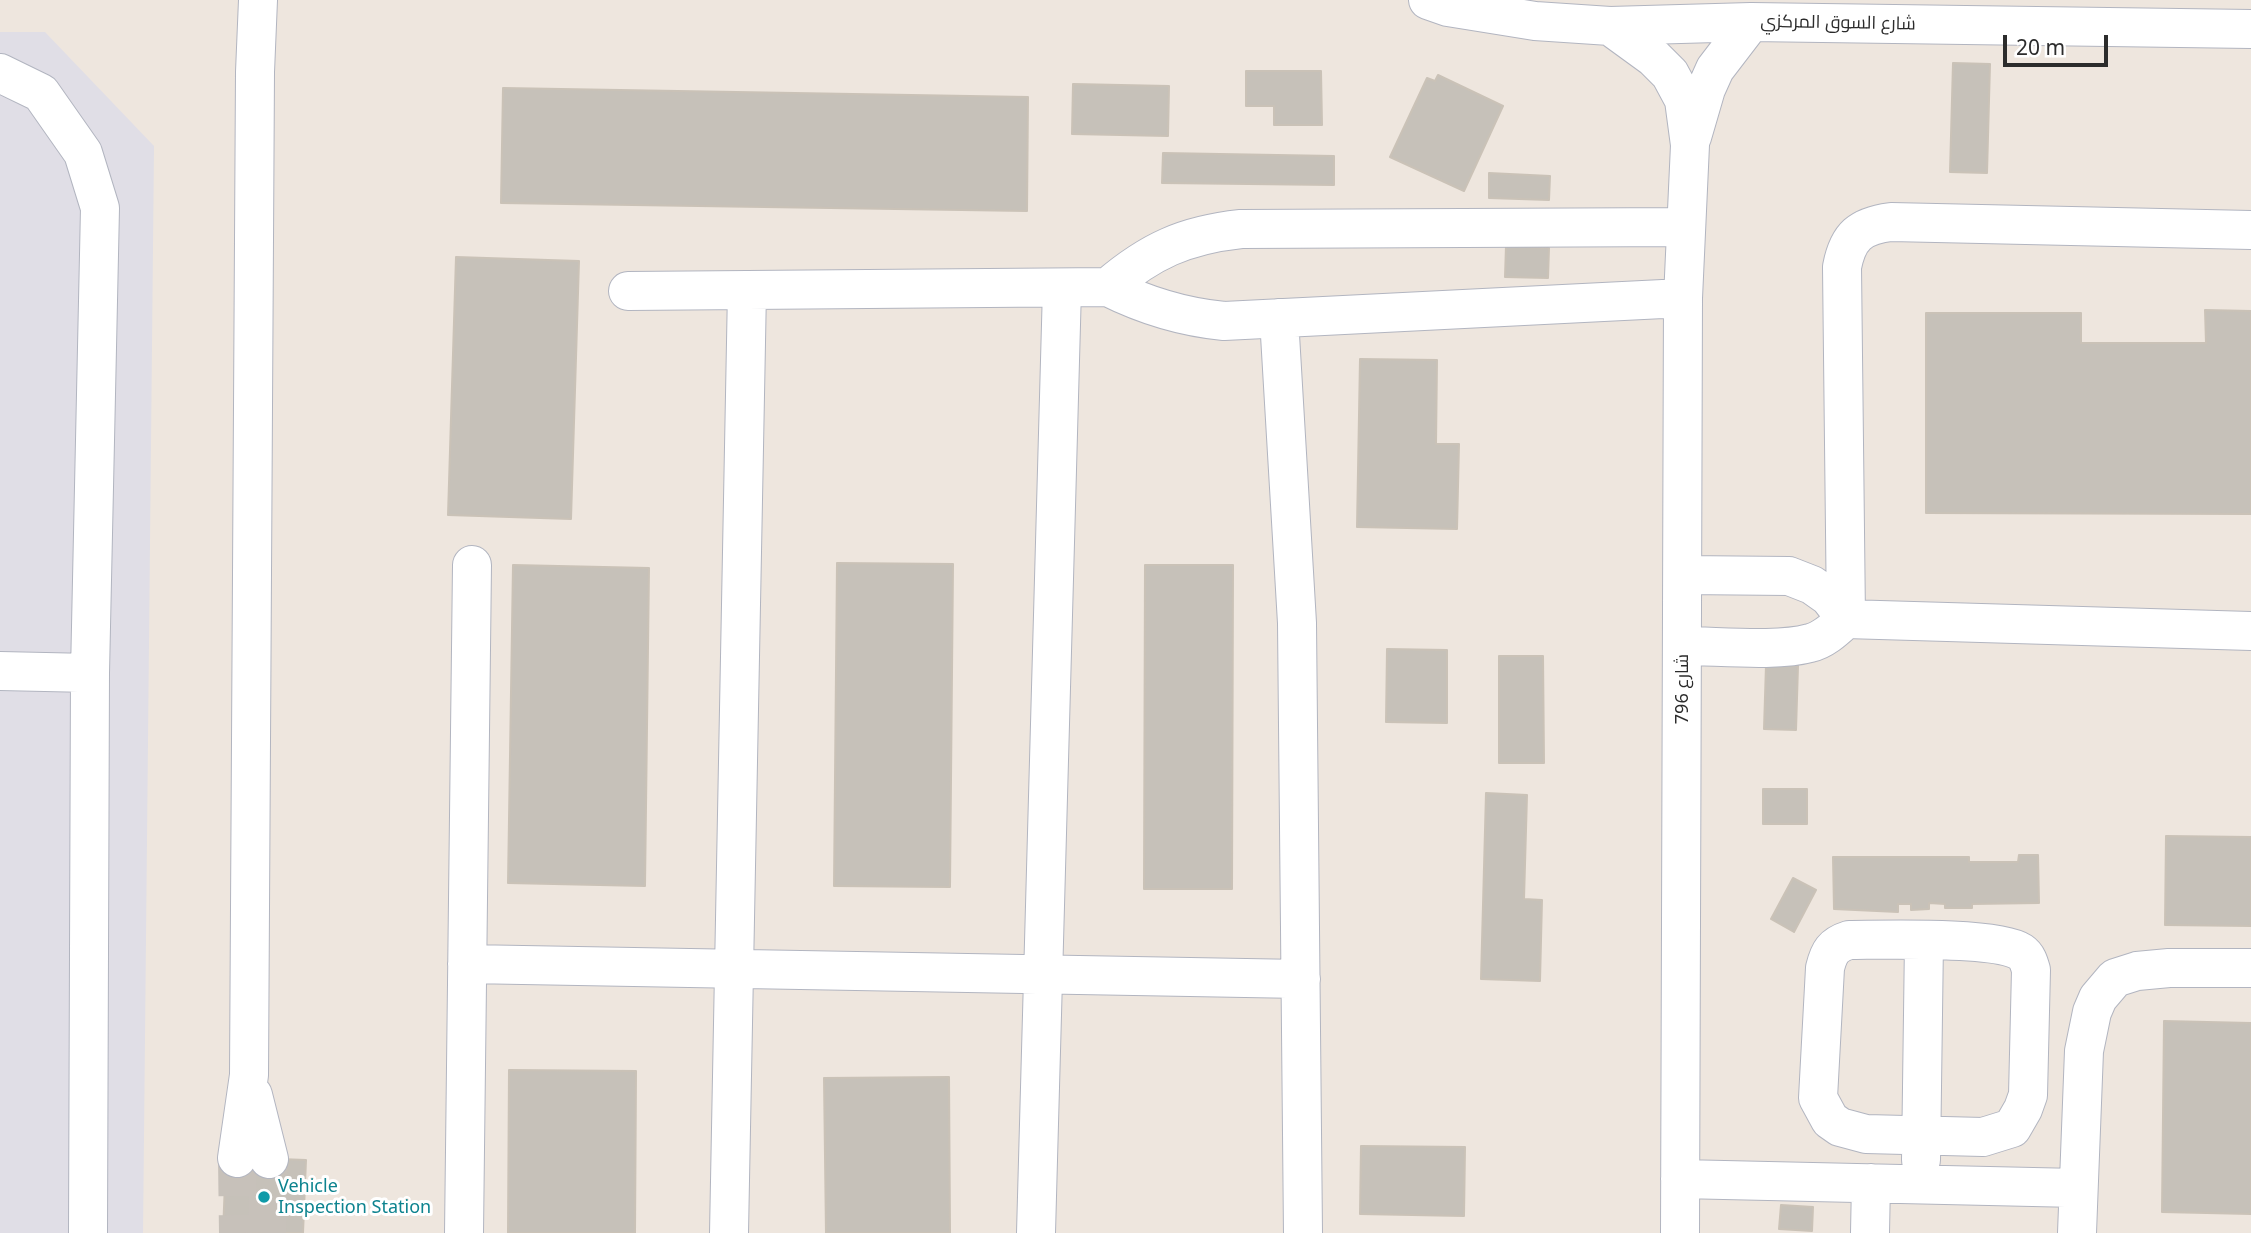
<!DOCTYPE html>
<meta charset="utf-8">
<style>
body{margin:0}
#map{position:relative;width:2251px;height:1233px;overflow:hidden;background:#eee6de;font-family:"Noto Sans",sans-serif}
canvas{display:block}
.scale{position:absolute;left:2003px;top:35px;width:105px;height:32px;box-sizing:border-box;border:4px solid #2c2c2c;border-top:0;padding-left:9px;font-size:21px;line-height:24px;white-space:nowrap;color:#2c2c2c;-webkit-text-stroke:5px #fff;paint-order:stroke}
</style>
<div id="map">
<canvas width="2251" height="1233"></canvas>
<div class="scale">20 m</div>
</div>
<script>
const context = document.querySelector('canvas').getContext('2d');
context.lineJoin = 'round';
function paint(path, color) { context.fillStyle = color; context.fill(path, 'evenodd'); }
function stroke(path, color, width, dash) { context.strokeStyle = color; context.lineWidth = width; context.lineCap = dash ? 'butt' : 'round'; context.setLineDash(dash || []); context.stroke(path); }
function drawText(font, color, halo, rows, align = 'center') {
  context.font = font + ' "Noto Sans",Cairo,sans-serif'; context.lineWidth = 6; context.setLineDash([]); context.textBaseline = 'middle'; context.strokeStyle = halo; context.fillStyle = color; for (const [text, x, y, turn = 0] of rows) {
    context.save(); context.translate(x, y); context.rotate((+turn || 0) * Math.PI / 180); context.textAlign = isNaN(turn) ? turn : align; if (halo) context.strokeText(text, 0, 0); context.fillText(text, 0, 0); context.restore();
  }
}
paint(new Path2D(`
 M0,32h45l109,114 -11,1087h-143z`), '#e0dee6');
const building = new Path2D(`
 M1953,63l37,1 -3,109 -37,-1z
 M1246,71h75l1,54h-48v-19h-28z
 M1438,75l65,31 -39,85 -74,-34 37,-79 8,3z
 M1073,84l96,2 -1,50 -96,-2z
 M503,88l525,9 -1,114 -526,-8z
 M1163,153l171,3v29l-172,-2z
 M1489,173l61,3 -1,24 -60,-2z
 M1506,246l43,2 -1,30 -43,-1z
 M456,257l123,4 -8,258 -123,-4z
 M2205,310l46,1v203l-325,-1v-200h155v30h125z
 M1360,359l77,1 -1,84h23l-2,85 -100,-2z
 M837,563l116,1 -3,323 -116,-1z
 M513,565l136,3 -4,318 -137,-3z
 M1145,565h88l-1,324h-88z
 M1387,649l60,1v73l-61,-1z
 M1499,656h44l1,107h-45z
 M1766,665l32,1 -2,64 -32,-1z
 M1763,789h44v35h-44z
 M1486,793l41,2 -3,104 18,1 -2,81 -59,-2z
 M2166,836l85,1v89l-86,-1z
 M2019,855h19l1,48 -67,1v4h-27v-4l-16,-1v6l-18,1v-6h-13v8l-64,-3 -1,-52h136v5h49z
 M1793,878l23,12 -22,42 -23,-13z
 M2164,1021l87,2v191l-89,-2z
 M509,1070l127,1 -1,162h-127z
 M949,1077l1,156h-124l-2,-155z
 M1361,1146l104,1 -1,69 -104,-2z
 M226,1157l80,3 -3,73h-80z
 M1781,1205l32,2 -1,24 -33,-2z`);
paint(building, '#c6c1b9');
stroke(building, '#cac2b7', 2);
stroke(new Path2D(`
 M237,1158l1,75
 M267,1233l2,-74`), '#c7c1ba', 38, [38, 19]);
const minor = new Path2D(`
 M1428,0l20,7 87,14 75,5 141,-4 500,7
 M1610,26l44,32 16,16 14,26 6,45 -7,153 -3,935
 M0,73l41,20 42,60 17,55 -10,465 -2,560
 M1692,137l14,-48 9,-20 36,-47
 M2251,230l-360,-8c-31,4 -43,14 -49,45l4,352 405,12
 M1108,287c42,-36 77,-52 133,-58l445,-2
 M628,291l480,-4c38,19 74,30 116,34l459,-23
 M1279,318l18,305 6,610
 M1683,646c35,0 95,6 127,-3 14,-3 26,-15 36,-24l-17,-22 -17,-12 -23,-9 -105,-1
 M0,671l90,2
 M1849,940c33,0 147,-4 172,12 6,4 8,11 10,18l-3,125 -5,14 -11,19 -29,9 -117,-3 -26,-7 -10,-7 -12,-22 7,-130c4,-16 8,-23 24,-28z
 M467,964l834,15
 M253,1095l16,64
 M237,1158l12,-83 6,-1003 3,-72
 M1921,1160l3,-219
 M1680,1179l397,9
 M464,1233l8,-668
 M729,1233l18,-943
 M1036,1233l26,-945
 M1870,1233l1,-50
 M2077,1233l7,-182 8,-39 6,-14 17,-20 22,-7 32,-3h82`);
stroke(minor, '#b2b5c0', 40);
stroke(minor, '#fff', 38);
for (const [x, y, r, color] of [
 [264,1197,7,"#0f9aa8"]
]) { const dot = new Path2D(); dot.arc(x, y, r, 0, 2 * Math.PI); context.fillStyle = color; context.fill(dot); stroke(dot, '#fff', 2.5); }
drawText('18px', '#2c2c2c', '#fff', [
 ["شارع السوق المركزي",1838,23,1],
 ["شارع 796",1683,689,-90]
]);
drawText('18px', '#0d838f', '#fff', [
 ["Vehicle",278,1187],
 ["Inspection Station",278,1208]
], 'left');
</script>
